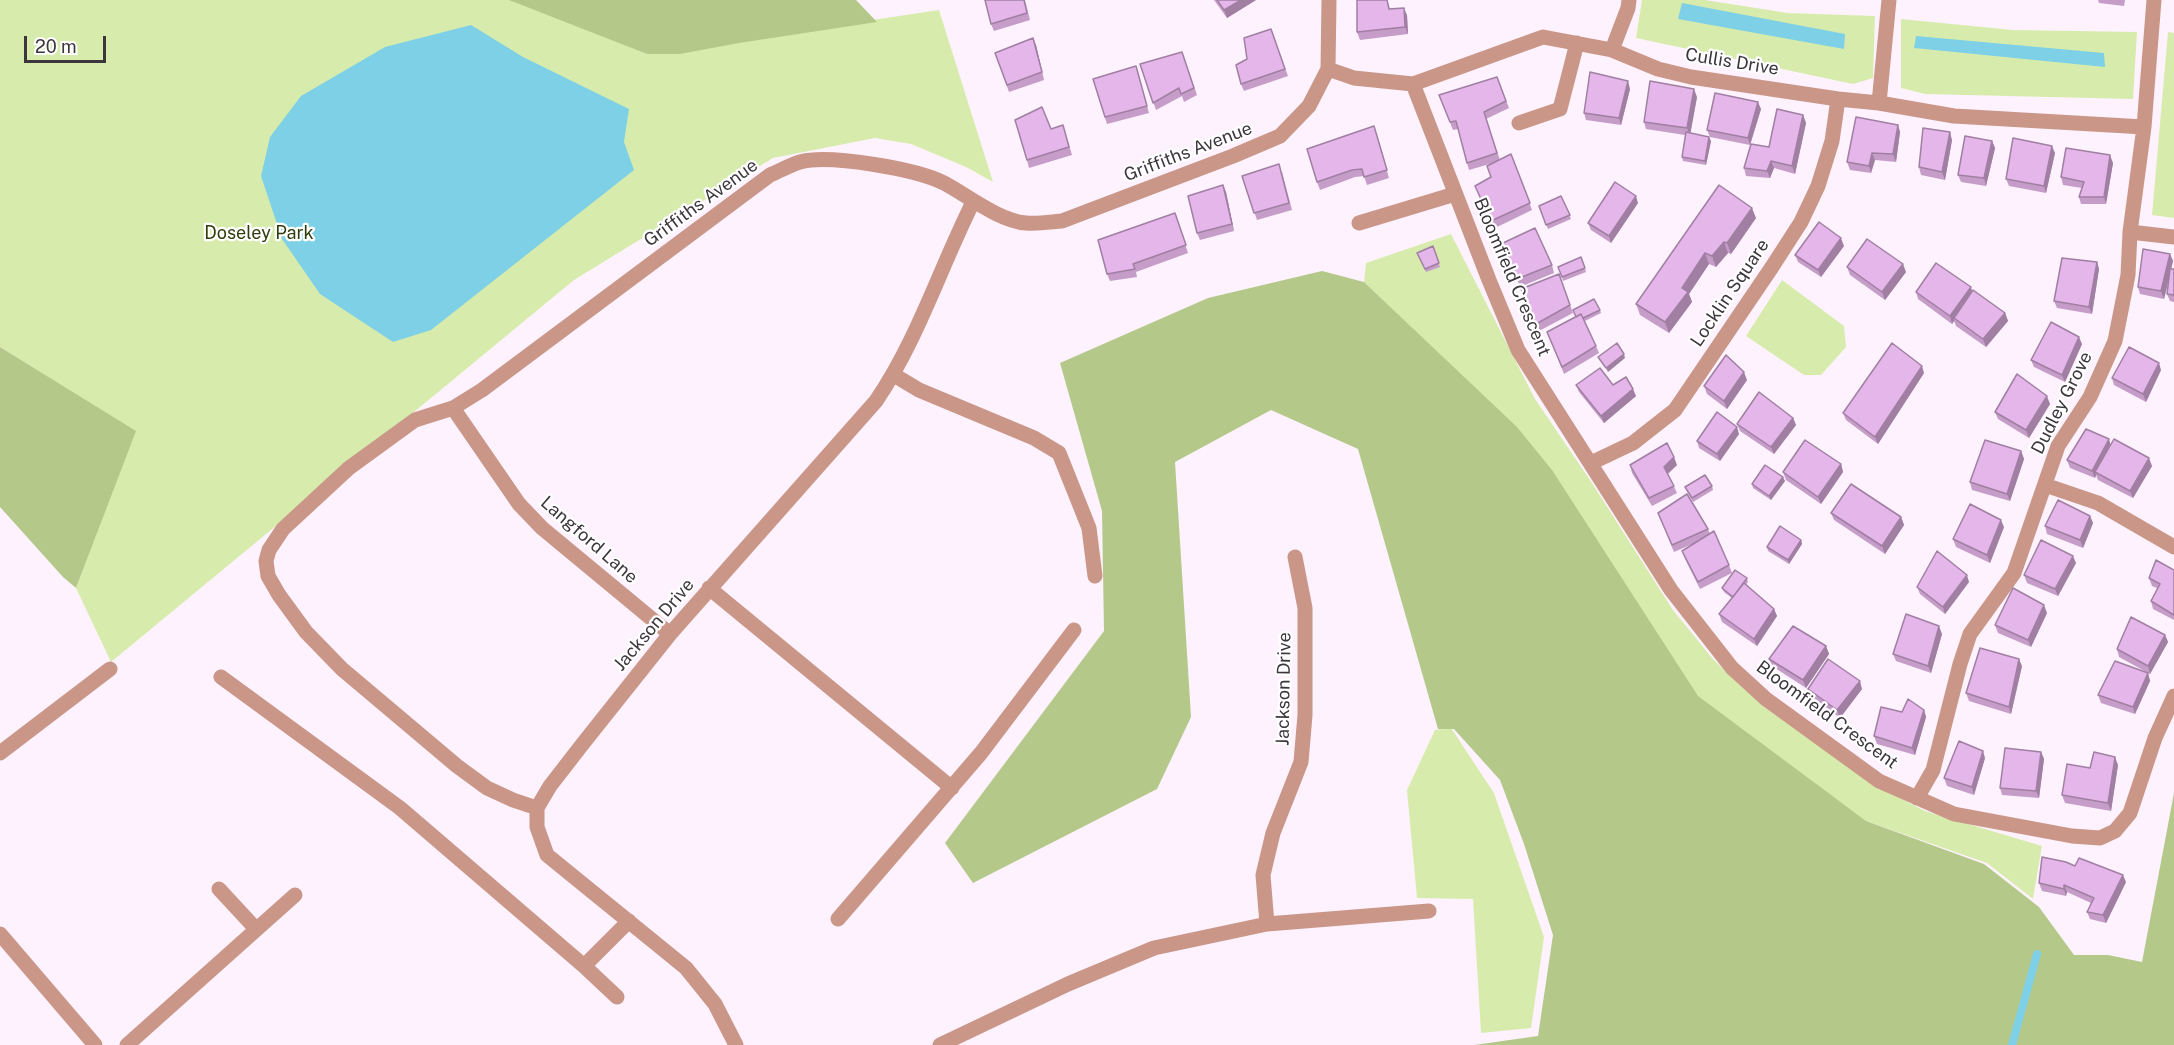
<!DOCTYPE html>
<style>
body{margin:0}
#map{position:relative;width:2174px;height:1045px;overflow:hidden;background:#fdf2fe;font-family:"Public Sans",sans-serif}
canvas{display:block}
.scale{position:absolute;left:24px;top:36px;width:82px;height:27px;box-sizing:border-box;border:3px solid #3d373d;border-top:0;padding-left:8px;font-size:18px;line-height:21px;white-space:nowrap;color:#3d373d;-webkit-text-stroke:4px #fff;paint-order:stroke}
</style>
<div id="map">
<canvas width="2174" height="1045"></canvas>
<div class="scale">20 m</div>
</div>
<script>
const context = document.querySelector('canvas').getContext('2d');
context.lineJoin = 'round';
function paint(path, color) { context.fillStyle = color; context.fill(path, 'evenodd'); }
function stroke(path, color, width, dash) { context.strokeStyle = color; context.lineWidth = width; context.lineCap = dash ? 'butt' : 'round'; context.setLineDash(dash || []); context.stroke(path); }
function drawText(font, color, halo, rows, align = 'center') {
  context.font = font + ' "Public Sans",sans-serif'; context.lineWidth = 4.5; context.setLineDash([]); context.textBaseline = 'middle'; context.strokeStyle = halo; context.fillStyle = color; for (const [text, x, y, turn = 0] of rows) {
    context.save(); context.translate(x, y); context.rotate((+turn || 0) * Math.PI / 180); context.textAlign = isNaN(turn) ? turn : align; if (halo) context.strokeText(text, 0, 0); context.fillText(text, 0, 0); context.restore();
  }
}
paint(new Path2D(`
 M0,0h515l132,54 292,-44 54,172 -27,-15 -55,-23 -36,-6 -102,20 -199,122 -463,382 -35,-74 59,-157 -135,-84z
 M1642,0h63l83,13 87,3 -2,62 -20,6 -217,-46z
 M1901,19l112,11 124,2 -4,67 -208,-5 -24,-6z
 M2168,32l6,1v185l-22,-3z
 M1451,234l84,165 55,81 83,130 39,48 33,32 157,109 23,12 117,35 -9,53 -46,-36 -121,-42 -170,-121 -207,-299 -125,-119 2,-19z
 M1782,280l62,46 2,21 -25,28h-17l-58,-39z
 M1451,728l43,65 50,144 -13,91 -50,5 -8,-134 -56,-1 -10,-108 28,-60z`), '#d7ecac');
paint(new Path2D(`
 M509,0h347l21,22 -138,21 -59,11h-33z
 M1322,271l42,11 153,145 35,43 146,226 168,125 118,43 55,43 35,48h34l34,7 32,-169v252h-700l64,-9 15,-101 -29,-91 -24,-64 -46,-51h-16l-80,-280 -87,-39 -96,52 16,255 -34,72 -184,94 -28,-40 159,-212 -2,-120 -42,-148 148,-65z
 M0,347l136,84 -60,157 -13,-11 -63,-70z`), '#b4c88a');
paint(new Path2D(`
 M1682,3l163,31 -1,15 -166,-30z
 M471,25l52,32 106,52 -5,33 10,28 -203,160 -38,12 -73,-48 -38,-55 -21,-63 9,-39 31,-41 84,-49z
 M1916,36l188,17 1,14 -191,-19z`), '#7ed0e6');
stroke(new Path2D(`
 M2012,1045l25,-91`), '#7ed0e6', 8);
stroke(new Path2D(`
 M1612,50l16,-42 1,-8
 M1328,69l26,9 59,6 130,-47 69,13 46,19 33,8 147,22 41,4 75,13 190,11
 M1413,84l76,196 29,70 153,240 61,78 34,31 113,82 75,33 118,22 28,2 15,-7 15,-18 25,-75 19,-42
 M1879,103l10,-103
 M1519,123l41,-14 17,-66
 M1359,223l96,-29
 M2130,232l44,5
 M894,375l25,15 115,48 25,15 30,75 6,48
 M453,408l66,96 23,24 128,106
 M1591,463l42,-20 42,-33 97,-143 29,-45 17,-36 14,-45 6,-42
 M2045,485l53,18 76,44
 M709,588l243,200
 M221,677l179,131 184,158 45,-45
 M0,753l110,-84
 M1917,798l16,-28 27,-106 10,-30 44,-61 44,-127 32,-49 25,-56 13,-66 2,-43 14,-105 10,-127
 M537,808l-24,-8 -26,-12 -30,-22 -115,-97 -36,-37 -27,-37 -11,-19 -2,-15 3,-11 14,-21 66,-61 66,-48 38,-12 29,-18 288,-215c10,-4 20,-10 30,-13 30,-8 116,7 144,21 23,12 55,38 82,40 12,1 24,-1 36,-2l171,-65 47,-20 29,-30 19,-37 1,-69
 M219,889l37,40
 M838,919l143,-166 93,-123
 M1267,924l-4,-49 10,-42 28,-71 4,-47v-107l-10,-51
 M0,934l95,111
 M584,966l33,31
 M127,1045l168,-150
 M736,1045l-21,-41 -29,-36 -139,-113 -10,-28v-19l13,-22 31,-40 89,-112 206,-233c42,-62 64,-133 97,-199
 M940,1045l128,-61 86,-36 113,-24 162,-13`), '#ca9688', 15);
paint(new Path2D(`
 M1025,0l5,20 -36,11 -3,-7z
 M1214,0h42l-29,18z
 M1357,0h30l3,9 17,6 1,19 -48,6 -3,-8z
 M2098,0h27l-1,6 -25,-3z
 M1271,29l17,47 -44,15 -3,-7 6,-25z
 M1036,45l8,35 -35,12 -14,-39z
 M1182,52l15,43 -13,7 -2,-6 -26,14 -16,-46z
 M1136,66l13,47 -42,11 -14,-45z
 M1497,77l12,31 -23,11 14,41 11,-6 21,56 -39,19 -15,-36 13,-16 -4,-11 6,-3 -24,7 -11,-41 -5,1 -14,-35z
 M1630,89l-9,36 -35,-5 -2,-7z
 M1697,97l-7,36 21,8 -5,24 -23,-4 -1,-4 3,-22 -39,-6 -2,-7z
 M1761,109l-11,36 -40,-8 -3,-7z
 M1803,115l3,8 -11,51 -21,-6 -4,10 -24,-2 -2,-8 25,-21z
 M1063,125l9,30 -43,13 -2,-8 24,-31z
 M1898,125l2,7 -4,30 -21,-2 -4,13 -21,-3 -3,-8z
 M1374,126l15,52 -22,7 -3,-9 -9,1 -35,13 -3,-8z
 M1952,140l-7,40 -24,-5 -2,-8z
 M1992,141l3,7 -9,38 -25,-4 -3,-7z
 M2055,153l-9,40 -37,-7 -3,-7z
 M2113,163l-7,41h-25l-2,-7 3,-9 -19,-3 -2,-8z
 M1282,172l10,38 -35,10 -15,-44z
 M1223,185l3,7 8,39 -34,9 -3,-7z
 M1719,185l37,33 -25,36 -3,-1 -12,14 -7,-3 -20,30 3,8 -23,31 -29,-18 -4,-11z
 M1561,196l10,23 -23,10 -9,-23z
 M1638,203l-27,40 -20,-13 -3,-7z
 M1175,213l13,40 -52,19 1,5 -27,4 -3,-7z
 M1503,243l49,22 2,8 -34,14z
 M1433,246l7,21 -14,5 -9,-19z
 M1844,246l-23,31 -23,-15 -3,-7z
 M2170,254l3,7 -2,8h3v33l-4,-1 -3,-7 3,-19 -6,24 -24,-5 -2,-7z
 M1581,257l5,15 -23,9 -1,-4z
 M2097,262l2,7 -7,45 -35,-6 -3,-7z
 M1847,267l59,5 -21,28 -35,-25z
 M1559,274l14,39 -34,18 -18,-42z
 M1972,291l33,22 3,8 -22,26 -30,-21 -2,-5 -2,3 -34,-25 -2,-7z
 M1600,310l1,3 -16,8 14,32 -35,21 -17,-42z
 M2082,344l-17,38 -31,-15 -3,-7z
 M2161,370l-15,32 -32,-17 -2,-7z
 M1924,373l-46,71 -32,-24 -3,-7z
 M1747,380l-20,29 -20,-15 -3,-8z
 M1576,385h37l23,11 -32,27 -25,-31z
 M2050,404l-21,34 -31,-19 -3,-7z
 M1793,418l3,7 -22,29 -34,-23 -3,-7z
 M1739,434l-19,27 -21,-13 -2,-7z
 M2111,444l41,22 -19,32 -35,-18 -2,-5 -1,3 -25,-10 -3,-8z
 M2021,451l3,8 -14,42 -38,-11 -2,-8z
 M1841,464l2,8 -22,32 -35,-24 -3,-8z
 M1630,465h47l-9,9 9,19 -25,13 -20,-33z
 M1785,481l-14,19 -18,-12 -1,-4z
 M1712,486l1,4 -20,12 -8,-15z
 M1658,513l50,16 2,5 19,31 3,8 -32,16 -15,-30 -3,-8 13,-8 -21,9z
 M1831,513l70,4 3,8 -19,29 -51,-34z
 M2090,516l3,7 -10,25 -36,-14 -2,-8z
 M2004,527l-14,36 -34,-16 -3,-8z
 M1801,540l1,4 -13,20 -21,-13 -1,-4z
 M2076,563l-18,33 -31,-13 -3,-8z
 M2174,570v50l-21,-11 -2,-8 6,-13 -5,-2 -3,-8z
 M1747,578l1,4 -2,3 28,24 3,7 -20,30 -35,-24 -3,-8 13,-16 -8,-6 -2,-4z
 M1969,582l-24,32 -25,-20 -3,-7z
 M2047,613l-16,34 -33,-14 -3,-8z
 M1942,634l-11,39 -35,-12 -3,-7z
 M2165,635l3,7 -18,32 -31,-17 -2,-8z
 M1826,646l3,8 -23,34 -34,-22 -3,-7z
 M2022,666l-11,48 -42,-13 -3,-8z
 M2148,673l2,8 -15,33 -34,-11 -3,-8z
 M1808,689h54l-22,29 -29,-22z
 M1924,710l2,7 -11,38 -38,-11 -3,-8 28,-24z
 M2041,752l3,7 -5,39 -37,-3 -2,-7z
 M1985,758l-11,37 -27,-9 -3,-8z
 M2118,765l-7,46 -46,-8 -3,-8z
 M2126,882l-20,41 -16,-4 -3,-7 4,-9 -24,-11 -1,4 -24,-5 -3,-8z`), '#c59dc8');
paint(new Path2D(`
 M1241,0h15l-29,18 -3,-8z
 M1404,8l3,7 1,19 -3,-7z
 M1033,38l3,7 8,35 -2,-8z
 M1628,81l2,8 -9,36 -2,-7z
 M1694,89l3,8 -7,39 -3,-8z
 M1758,102l3,7 -11,36 -2,-7z
 M1803,115l3,8 -11,51 -3,-8z
 M1898,125l2,7 -4,30 -3,-8z
 M1950,132l2,8 -7,40 -3,-8z
 M1709,137l2,4 -5,24 -1,-4z
 M1992,141l3,7 -9,38 -2,-8z
 M2052,146l3,7 -9,40 -2,-7z
 M1872,153l3,7 -4,13 -2,-7z
 M2110,155l3,8 -7,41 -2,-7z
 M1771,161l3,7 -4,10 -3,-7z
 M1223,185l3,7 8,39 -2,-7z
 M1636,196l2,7 -27,40 -2,-7z
 M1752,208l4,10 -25,36 -4,-11z
 M1841,238l3,8 -23,31 -3,-7z
 M1724,242l4,11 -12,14 -4,-11z
 M1705,253l4,11 -20,30 3,8 -23,31 -4,-11 17,-34z
 M2170,254l3,7 -9,38 -3,-8z
 M2097,262l2,7 -7,45 -3,-7z
 M1903,264l3,8 -21,28 -3,-8z
 M1971,287l2,8 -19,23v3l-2,3 -2,-8z
 M2005,313l3,8 -22,26 -3,-8z
 M2079,337l3,7 -17,38 -3,-7z
 M1624,354l1,4 -17,14 -2,-4z
 M2159,363l2,7 -15,32 -3,-8z
 M1922,366l2,7 -46,71 -3,-7z
 M1744,372l3,8 -20,29 -3,-8z
 M1633,389l3,7 -32,27 -3,-7z
 M2047,396l3,8 -21,34 -3,-8z
 M1793,418l3,7 -22,29 -3,-7z
 M1737,427l2,7 -19,27 -3,-7z
 M2109,439l2,7 -16,26 1,3 -1,3 -3,-7z
 M2021,451l3,8 -14,42 -3,-7z
 M1674,457l3,8 -10,9 -3,-7z
 M2149,458l3,8 -19,32 -3,-7z
 M1841,464l2,8 -22,32 -3,-7z
 M1783,477l2,4 -14,19 -2,-4z
 M2090,516l3,7 -10,25 -3,-8z
 M1901,517l3,8 -19,29 -3,-8z
 M2001,520l3,7 -14,36 -3,-8z
 M1801,540l1,4 -13,20 -1,-4z
 M2073,556l3,7 -18,33 -3,-7z
 M1967,575l2,7 -24,32 -2,-7z
 M2044,605l3,8 -16,34 -3,-7z
 M1774,609l3,7 -20,30 -3,-7z
 M1939,626l3,8 -11,39 -3,-7z
 M2165,635l3,7 -18,32 -2,-8z
 M1826,646l3,8 -23,34 -3,-8z
 M2019,659l3,7 -11,48 -2,-7z
 M2148,673l2,8 -15,33 -2,-7z
 M1860,681l2,8 -22,29 -3,-8z
 M1924,710l2,7 -11,38 -3,-7z
 M1983,751l2,7 -11,37 -2,-8z
 M2041,752l3,7 -5,39 -3,-7z
 M2115,757l3,8 -7,46 -3,-8z
 M2123,875l3,7 -20,41 -3,-8z
 M2064,885l3,7 -1,4 -2,-7z`), '#a07fa3');
const building = new Path2D(`
 M985,0h39l3,13 -36,11z
 M1217,0h24l-17,10z
 M1357,0h30l2,9 15,-1 1,19 -48,5z
 M1271,29l14,40 -44,15 -5,-19 11,-6 -3,-21z
 M1033,38l9,34 -35,13 -12,-32z
 M1182,52l12,36 -13,6 -2,-6 -26,15 -13,-39z
 M1136,66l11,40 -42,11 -12,-38z
 M1590,72l38,9 -9,37 -35,-5z
 M1497,77l9,24 -22,11 13,41 -30,10 -11,-42 -6,1 -11,-27z
 M1650,81l44,8 -7,39 -43,-6z
 M1715,93l43,9 -10,36 -41,-8z
 M1042,107l9,22 12,-4 6,22 -42,13 -12,-40z
 M1777,109l26,6 -11,51 -21,-5 -4,10 -23,-3 7,-24 18,3z
 M1856,117l42,8 -5,29 -21,-1 -3,13 -22,-4z
 M1374,126l13,44 -23,7 -2,-8 -10,1 -35,12 -10,-33z
 M1923,128l27,4 -8,40 -23,-5z
 M1686,132l23,5 -4,24 -23,-4z
 M1965,136l27,5 -8,37 -26,-3z
 M2013,138l39,8 -8,40 -38,-7z
 M2066,148l44,7 -6,42h-25l5,-15 -23,-5z
 M1511,154l19,49 -39,18 -16,-35 16,-9 -4,-11z
 M1279,164l10,39 -35,10 -12,-37z
 M1615,182l21,14 -27,40 -21,-13z
 M1223,185l9,39 -35,9 -9,-37z
 M1719,185l33,23 -25,35 -3,-1 -12,14 -7,-3 -23,35 6,4 -23,30 -29,-18z
 M1561,196l9,19 -24,10 -7,-19z
 M1175,213l11,32 -53,19 2,5 -28,5 -9,-34z
 M1819,222l22,16 -23,32 -23,-15z
 M1535,228l17,37 -35,14 -14,-36z
 M1867,239l36,25 -21,28 -35,-25z
 M1433,246l6,17 -14,6 -8,-16z
 M2143,249l27,5 -9,37 -23,-4z
 M1581,257l4,11 -23,9 -4,-10z
 M2062,258l35,4 -8,45 -35,-6z
 M1936,263l35,24 -21,29 -34,-24z
 M2170,269h4v26l-7,-1z
 M1559,274l11,31 -34,19 -15,-35z
 M1973,290l32,23 -22,26 -29,-21z
 M1594,299l6,11 -17,8 -2,-4 -5,3 -3,-7z
 M1581,314l15,32 -34,21 -15,-35z
 M2051,322l28,15 -17,38 -31,-15z
 M1617,343l7,11 -18,14 -8,-11z
 M1892,343l30,23 -47,71 -32,-24z
 M2129,347l30,16 -16,31 -31,-16z
 M1726,355l18,17 -20,29 -20,-15z
 M1600,368l13,17 13,-8 7,12 -32,27 -25,-31z
 M2017,374l30,22 -21,34 -31,-18z
 M1759,392l34,26 -22,29 -34,-23z
 M1717,412l20,15 -20,27 -20,-13z
 M2086,429l23,10 -17,32 -25,-11z
 M2114,439l35,19 -19,33 -35,-19z
 M1805,440l36,24 -23,33 -35,-25z
 M1985,440l36,11 -14,43 -37,-12z
 M1667,443l7,14 -10,10 10,19 -25,12 -19,-33z
 M1765,465l18,12 -14,19 -17,-12z
 M1705,475l7,11 -20,12 -7,-11z
 M1851,484l50,33 -19,29 -51,-33z
 M1687,494l21,35 -36,16 -14,-32z
 M2058,500l32,16 -10,24 -35,-14z
 M1970,504l31,16 -14,35 -34,-16z
 M1780,526l21,14 -13,20 -21,-13z
 M1714,531l15,34 -31,17 -16,-31z
 M2041,540l32,16 -18,33 -31,-14z
 M1937,551l30,24 -24,32 -26,-20z
 M2156,560l18,10v45l-23,-14 9,-17 -11,-6z
 M1735,570l12,8 -14,19 -11,-9z
 M1744,583l30,26 -20,30 -35,-25z
 M2013,588l31,17 -16,35 -33,-15z
 M1906,614l33,12 -11,40 -35,-12z
 M2131,617l34,18 -17,31 -31,-17z
 M1793,626l33,20 -23,34 -34,-21z
 M1980,648l39,11 -10,48 -43,-14z
 M1828,659l32,22 -23,29 -29,-21z
 M2115,661l33,12 -15,34 -35,-12z
 M1908,699l16,11 -12,38 -38,-12 7,-29 21,5z
 M1959,741l24,10 -11,36 -28,-9z
 M2005,748l36,4 -5,39 -36,-3z
 M2094,752l21,5 -7,46 -46,-8 5,-31 23,4z
 M2042,857l24,5 9,4 4,-8 44,17 -20,40 -16,-3 7,-14 -30,-13v4l-25,-6z`);
paint(building, '#e5b6e9');
stroke(building, '#a07fa3', 1.5);
drawText('18px', '#3d373d', '#fff', [
 ["Cullis Drive",1732,62,9],
 ["Griffiths Avenue",1188,152,-21],
 ["Griffiths Avenue",701,203,-36],
 ["Bloomfield Crescent",1512,277,67],
 ["Locklin Square",1730,293,-56],
 ["Dudley Grove",2062,403,-63],
 ["Langford Lane",589,540,41],
 ["Jackson Drive",654,625,-50],
 ["Jackson Drive",1284,689,-89],
 ["Bloomfield Crescent",1827,715,36]
]);
drawText('18px', '#313d0f', '#fff', [
 ["Doseley Park",259,233]
]);
</script>
